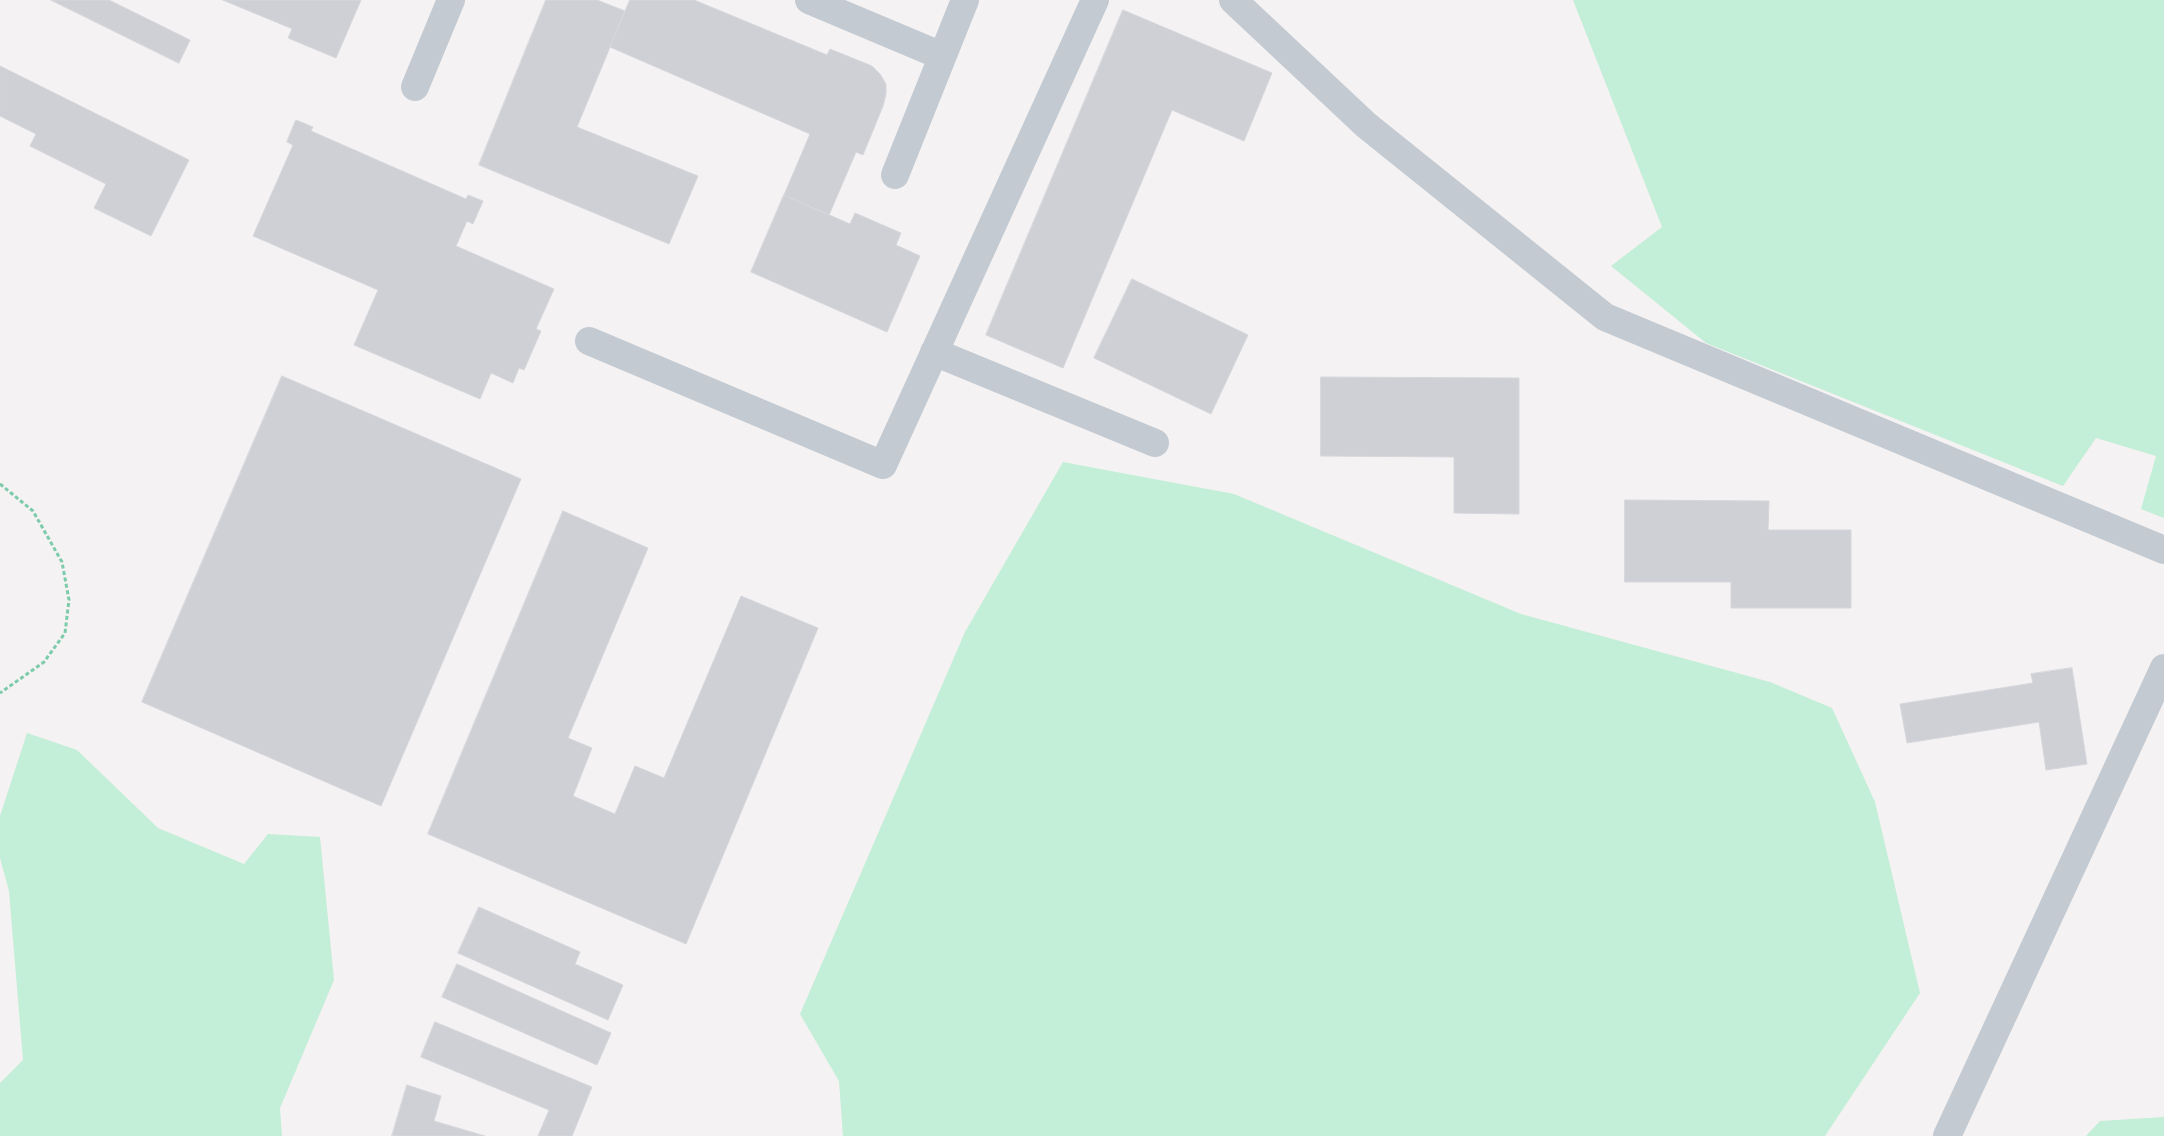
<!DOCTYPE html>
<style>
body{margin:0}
canvas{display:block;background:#f4f2f2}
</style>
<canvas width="2164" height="1136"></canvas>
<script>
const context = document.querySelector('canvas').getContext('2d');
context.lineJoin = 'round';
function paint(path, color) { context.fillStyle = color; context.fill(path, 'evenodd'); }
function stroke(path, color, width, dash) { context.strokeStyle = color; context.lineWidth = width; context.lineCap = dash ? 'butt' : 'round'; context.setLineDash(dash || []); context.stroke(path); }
paint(new Path2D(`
 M1573,0h591v518l-23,-9 15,-53 -60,-18 -33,48 -357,-143 -95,-77 51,-39z
 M1063,462l171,32 287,120 249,68 62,26 43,94 45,191 -95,143h-982l-4,-55 -39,-67 165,-382z
 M27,733l50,17 81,78 86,36 24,-30 52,3 14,143 -54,128 2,28h-282v-53l23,-23 -14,-169 -9,-33v-42z
 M2164,1117v19h-78l14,-15z`), '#c3eed7');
const building = new Path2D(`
 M51,0h58l81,40 -11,23z
 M223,0h138l-25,58 -48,-20 4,-9z
 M546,0h51l28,11 -48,116 121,49 -29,68 -190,-79z
 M630,0h64l133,55 3,-6 42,17 8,8 6,10v10l-3,12 -20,49 -7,-3 -27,63 -45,-20 26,-61 -200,-87z
 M1123,10l149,63 -28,68 -72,-31 -109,258 -77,-33z
 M0,66l189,94 -38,76 -57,-28 12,-24 -76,-38 6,-12 -36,-18z
 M296,120l17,7 -2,4 155,68 2,-4 15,6 -10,23 -6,-3 -11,25 98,43 -18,40 5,2 -17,39 -5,-2 -6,15 -22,-10 -11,26 -126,-54 24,-55 -125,-54 40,-91 -6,-3z
 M784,195l66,29 5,-11 46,20 -5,12 24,11 -33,76 -136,-60z
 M1132,279l116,56 -37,79 -117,-56z
 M282,376l239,103 -140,327 -239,-104z
 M1321,377l198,1v136l-65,-1v-56l-133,-1z
 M1625,500l144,1 -1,29h83v78h-120v-26h-106z
 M563,511l85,37 -80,190 24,10 -19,48 42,18 20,-48 29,12 77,-182 77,32 -132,316 -258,-110z
 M2072,668l15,96 -41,6 -7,-48 -132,21 -7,-39 133,-21 -2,-9z
 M479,907l101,45 -5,12 48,21 -15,35 -150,-67z
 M457,964l154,69 -14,32 -155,-68z
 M435,1022l157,65 -20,49h-34l11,-26 -128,-53z
 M407,1085l34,11 -7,25 51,15h-93z`);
paint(building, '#cfd0d6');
stroke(building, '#d6d7dc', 1);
stroke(new Path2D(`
 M0,484l33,27 29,51 7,38 -4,33 -21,29 -44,31`), '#7ccbab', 3, [4, 2.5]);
stroke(new Path2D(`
 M809,0l133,56
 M1233,0l133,125 239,192 559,233
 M415,87l36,-87
 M895,175l70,-175
 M589,341l294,124 212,-465
 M934,352l221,91
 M1947,1136l217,-468`), '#c3cad2', 28);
</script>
